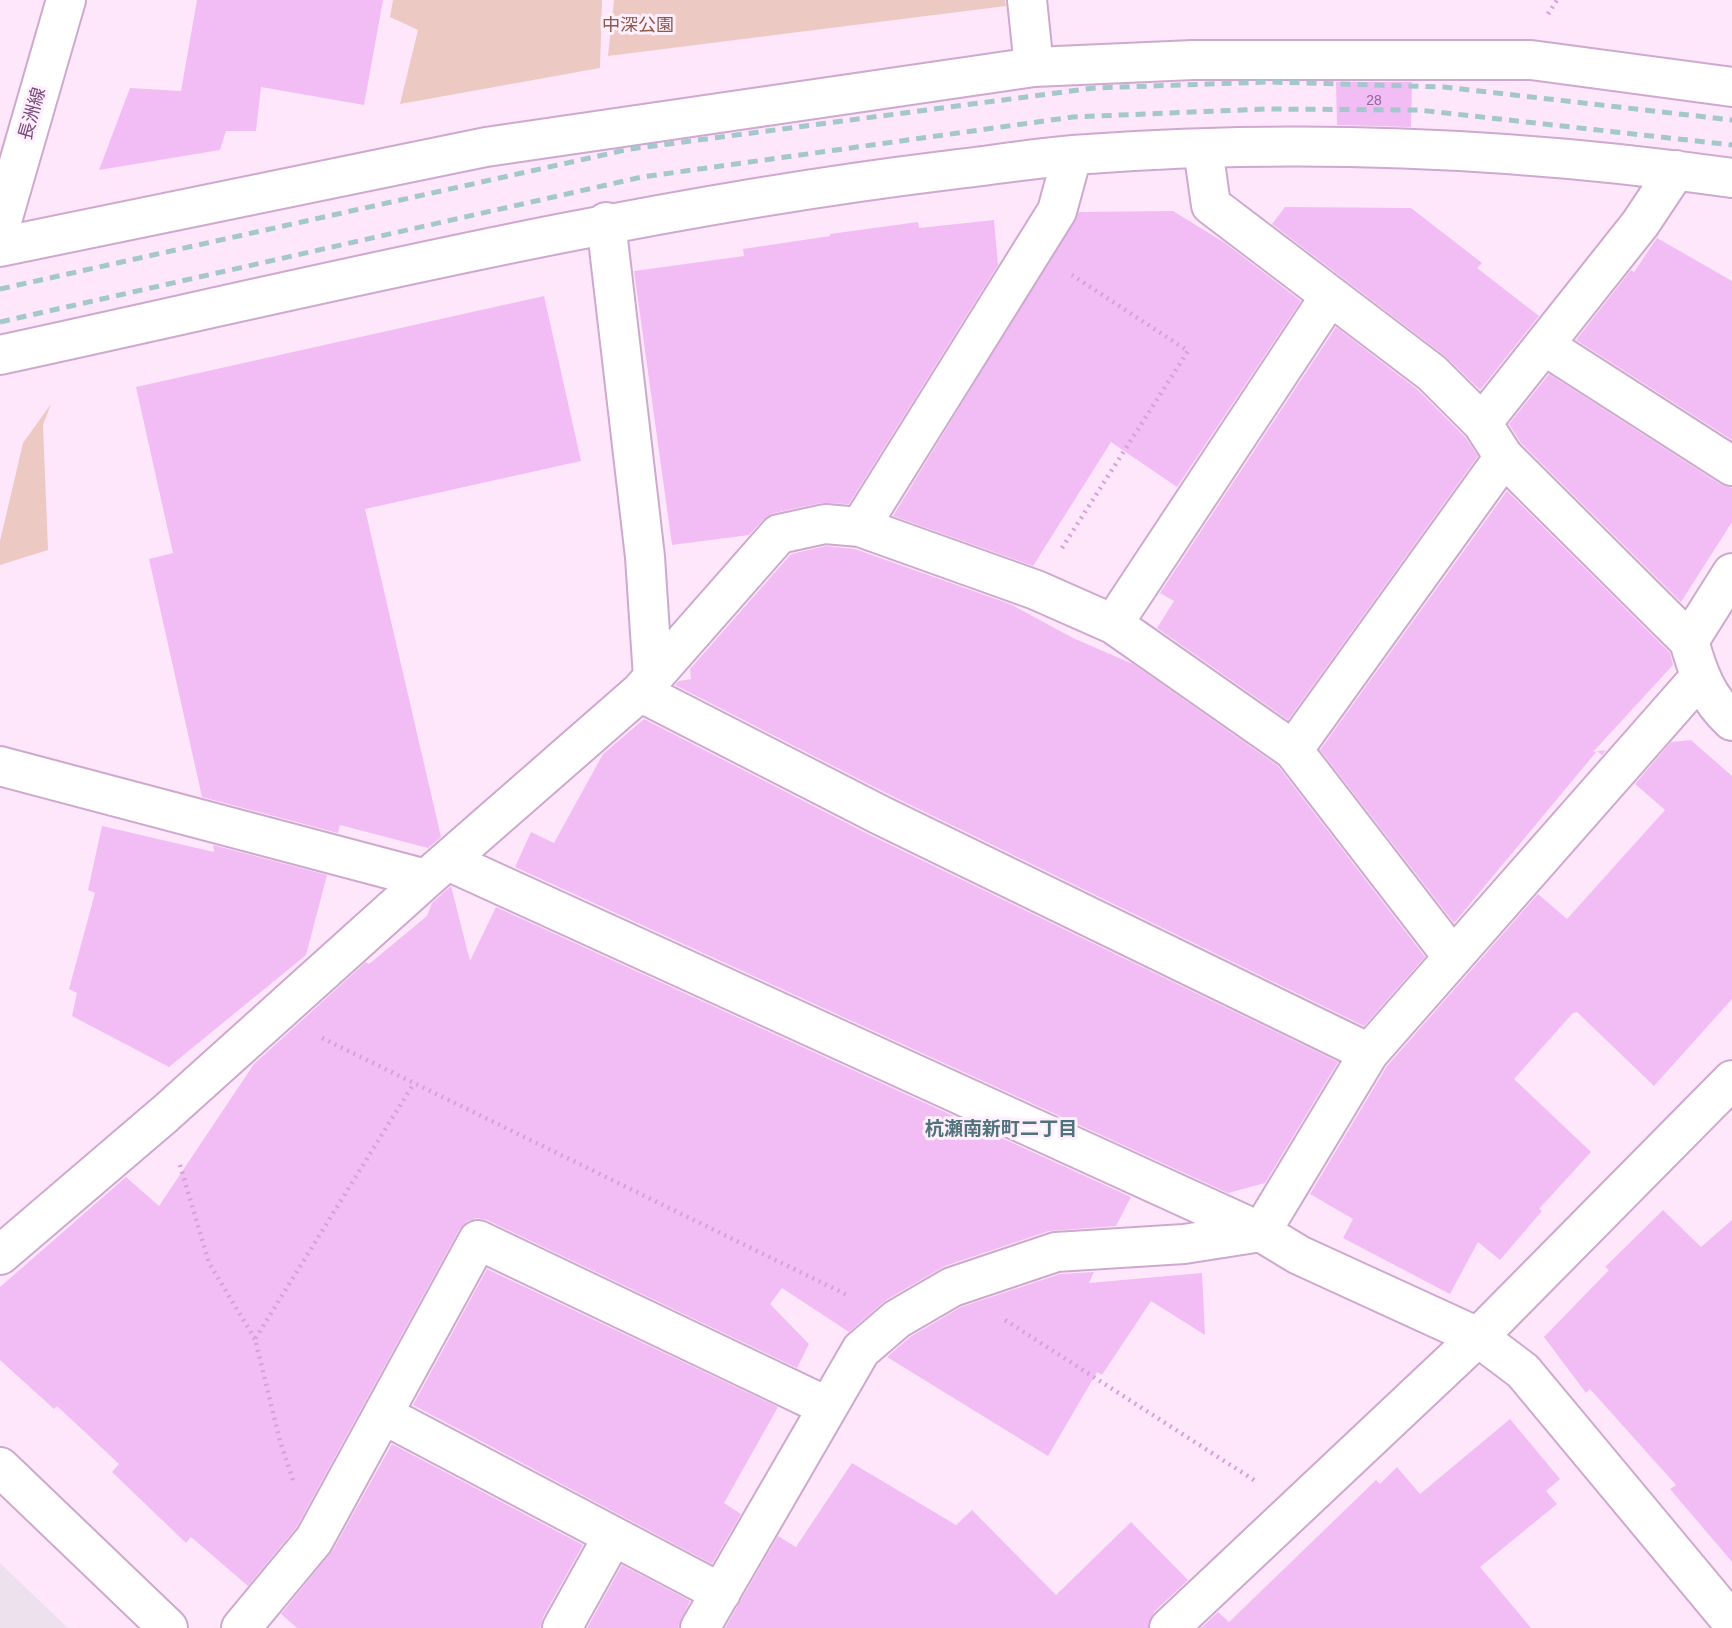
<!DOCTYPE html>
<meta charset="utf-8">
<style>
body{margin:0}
canvas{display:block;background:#fee7fa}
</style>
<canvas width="1732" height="1628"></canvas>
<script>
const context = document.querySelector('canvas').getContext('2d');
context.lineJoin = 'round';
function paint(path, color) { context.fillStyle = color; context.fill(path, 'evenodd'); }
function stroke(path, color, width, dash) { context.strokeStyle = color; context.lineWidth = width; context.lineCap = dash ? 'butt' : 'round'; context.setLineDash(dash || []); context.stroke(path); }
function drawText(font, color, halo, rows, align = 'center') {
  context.font = font + ' Helvetica,"Noto Sans JP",sans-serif'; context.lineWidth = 6; context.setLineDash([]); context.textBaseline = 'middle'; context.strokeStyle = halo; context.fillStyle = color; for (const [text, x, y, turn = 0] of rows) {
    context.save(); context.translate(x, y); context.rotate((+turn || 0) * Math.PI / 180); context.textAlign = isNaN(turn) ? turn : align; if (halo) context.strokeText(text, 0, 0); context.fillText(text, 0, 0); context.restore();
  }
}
paint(new Path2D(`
 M0,1563l68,65h-68z`), '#eee1ee');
paint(new Path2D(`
 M393,0h209l-2,68 -200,36 18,-74 -28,-13z
 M614,0h391l1,6 -398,50z
 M51,404l-8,21 5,125 -48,15v-24l23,-98z`), '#edc9c4');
paint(new Path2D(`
 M197,0h186l-19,105 -103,-18 -5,44h-30l-6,19 -121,20 31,-82 51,3z
 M1336,82h76l-1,45 -74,-2z
 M1285,207l126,1 71,55 -5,5 62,48 -59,74 -35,-34 -173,-132z
 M1173,211l52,32 76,58 -124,186 -66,-45 -78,124 -140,-50 186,-304z
 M994,220l4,45 -149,239 -28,-1 -47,10 -11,7 -14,15 -77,10 -38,-274 110,-15 -1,-7 87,-13v-2l88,-12 1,6z
 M1657,238l75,43v159l-156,-100 55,-70 3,2z
 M544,296l37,165 -216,48 76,328 -13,11 -88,-23 -2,8 -136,-36 -53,-238 24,-6 -37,-166z
 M1336,327l82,63 47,47 13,19 -190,264 -131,-92 17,-27 -14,-8z
 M1549,374l171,110 12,4v34l-51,80 -160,-159 -12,-19z
 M1507,491l163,162 3,12 -80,87 13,-2 -4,5 -5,-4 -143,172 -134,-173z
 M826,546l29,3 155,55 63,34 60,26 145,102 147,191 -61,69 -474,-231 -215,-110 4,-4 12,-2 -1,-10 101,-115z
 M644,719l226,116 468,227 -73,121 -37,10 -713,-326 16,-35 23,11 49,-89z
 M1691,740l41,36v223l-78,87 -77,-74 -4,1 -59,66 77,73 -52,57 3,2 -42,49 -22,-18 -28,52 -107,-56 10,-19 -43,-25 77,-128 151,-172 29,25 98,-109 -30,-26 36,-42z
 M102,826l112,26 -1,-7 114,30 -21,80 -137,112 -97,-51 5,-23 -8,-4 26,-96 -7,-3z
 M451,886l19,75 26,-54 635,290 -15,29 -67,5 -104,35 -59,34 -37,32 -67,-44 -12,16 39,40 -12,24 -310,-148 -10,-2 -10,3 -8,9 -163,298 -48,58 -57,-49 -5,6 -74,-71 7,-8 -62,-58 -3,3 -54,-49v-73l126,-110 33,29 95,-142 112,-102 3,2 58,-48 5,-13z
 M1663,1210l38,37 31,-27v342l-62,-73 6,-4 -86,-96 -4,4 -42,-56 65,-67 -4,-3z
 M487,1269l291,138 -54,96 17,11 -29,50 -299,-159z
 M1094,1272l-5,11 113,-10 3,62 -54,-34 -49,74 -5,-3 -49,84 -161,-99 23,-20 51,-30 99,-33z
 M1510,1419l50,60 -14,12 11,13 -77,63 51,61h-330l17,-16 11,10 147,-142 4,4 17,-17 23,27z
 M392,1444l191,101 -40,72 -3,11h-243l-16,-14 52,-64z
 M852,1463l104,62 16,-15 84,85 75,-73 57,58 -34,32 -6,16h-423l53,-92 18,11z
 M622,1565l68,36 -12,27h-91z`), '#f2bdf5');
const minor = new Path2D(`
 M1027,0l7,67
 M1203,149l8,56 221,168 50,50 22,34 185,184c9,32 18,57 43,80
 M606,222l39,335 8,121
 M0,228l66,-228
 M0,247l486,-100 548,-80 159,-7h338l201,27
 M1545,346l187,120
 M0,355c313,-68 624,-145 942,-184 44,-5 87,-12 131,-16 219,-17 441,-8 659,23
 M1482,423l158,-199 36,-54
 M860,527l197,-316 15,-55
 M1113,624l217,-328
 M1689,641l43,-68
 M640,692l240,123 489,238
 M1293,750l159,206
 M0,766l426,113
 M448,861l813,371 38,23 179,82 45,34 209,251
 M1261,1232l108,-179 330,-375
 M0,1255l165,-141 261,-235 214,-187 139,-158 46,-10 35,3 176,63 77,34 180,126 211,-293
 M384,1415l337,178
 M0,1467l168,161
 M241,1628l73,-88 164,-300 350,167
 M562,1628l50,-90
 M700,1628l161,-278 36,-31 55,-32 104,-35 128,-8 77,-12
 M1169,1628l309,-291 254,-257`);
stroke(minor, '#cea9ce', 42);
stroke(new Path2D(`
 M1548,14l9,-14
 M1062,548l126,-197 -116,-76
 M322,1038l527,258
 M180,1165l29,98 46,76
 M1005,1320l252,162
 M293,1480l-13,-39 -25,-102 159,-256`), '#d79fdb', 4.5, [2, 5]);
stroke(minor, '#fff', 38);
stroke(new Path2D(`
 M0,289l630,-140 464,-61 175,-6 175,5 288,33
 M0,322l642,-145 431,-60 192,-8 154,1 313,35`), '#a3c7ca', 5, [10, 7]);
drawText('14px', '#946699', null, [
 ["28",1374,101]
]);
drawText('18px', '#8d5745', '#ffeffd', [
 ["中深公園",638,26]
]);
drawText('18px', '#75497a', '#ffeffd', [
 ["長洲線",33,114,-74]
]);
drawText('bold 19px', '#50727a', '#ffeffd', [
 ["杭瀬南新町二丁目",1001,1130]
]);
</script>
